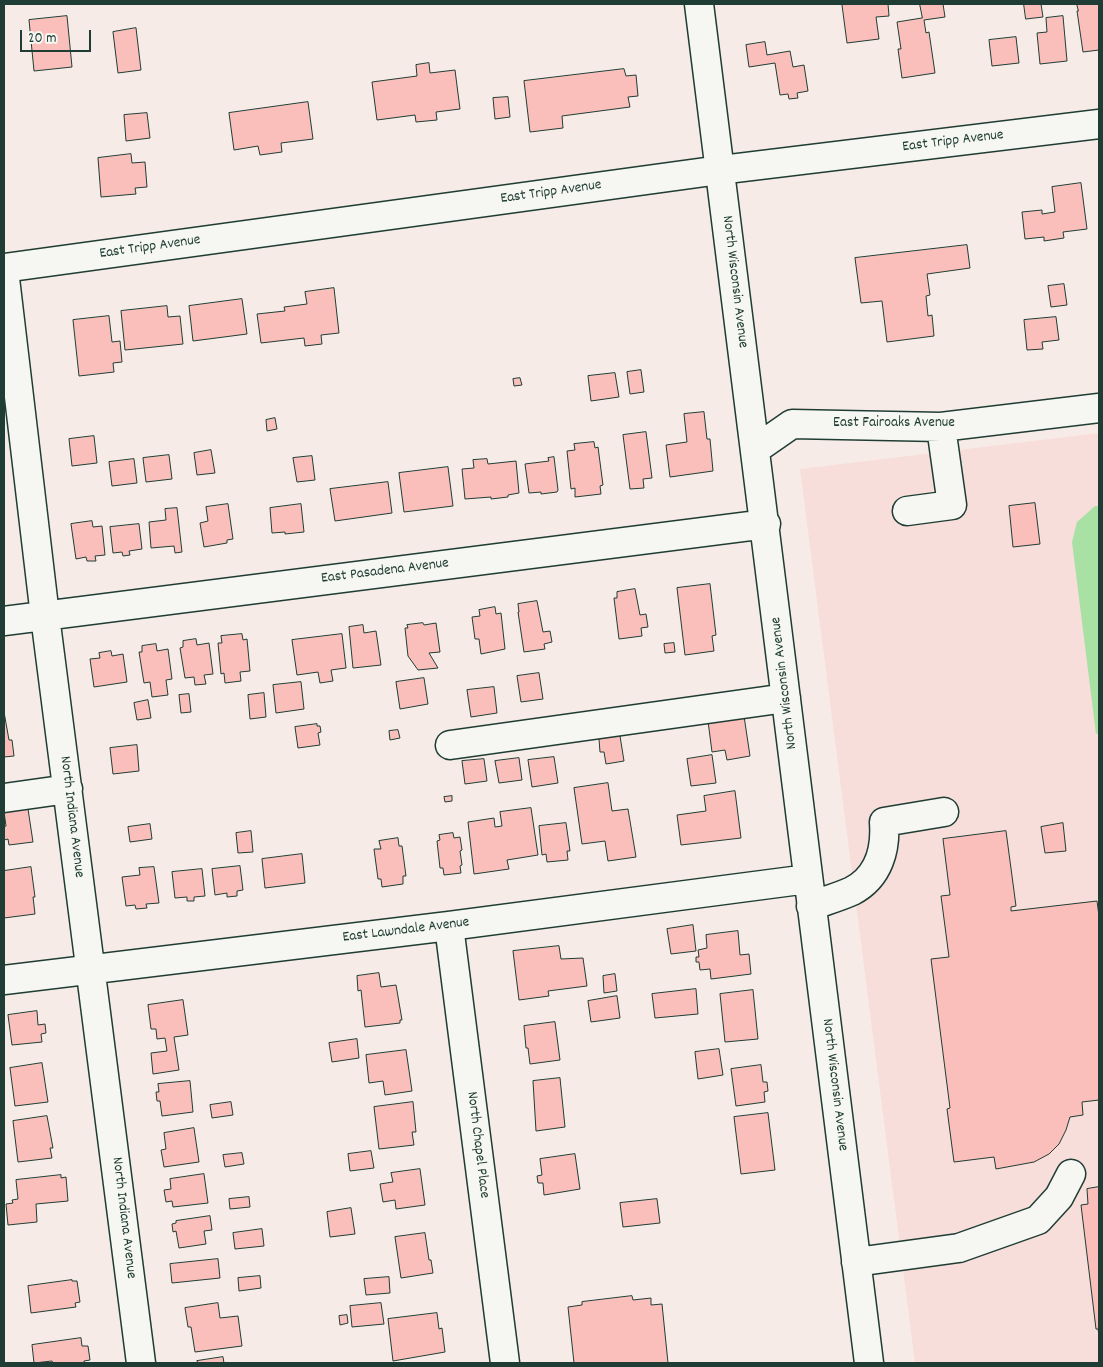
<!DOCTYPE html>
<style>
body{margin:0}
#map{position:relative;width:1103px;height:1367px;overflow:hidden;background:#f7ebe7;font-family:Dekko,sans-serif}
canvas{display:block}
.frame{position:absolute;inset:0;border:5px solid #1f3d34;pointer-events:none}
.scale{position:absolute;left:20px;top:30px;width:71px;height:22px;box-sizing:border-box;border:2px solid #1f3d34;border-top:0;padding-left:6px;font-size:15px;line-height:18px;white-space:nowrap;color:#1f3d34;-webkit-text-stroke:4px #f6f6f2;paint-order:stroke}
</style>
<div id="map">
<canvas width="1103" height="1367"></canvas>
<div class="frame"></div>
<div class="scale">20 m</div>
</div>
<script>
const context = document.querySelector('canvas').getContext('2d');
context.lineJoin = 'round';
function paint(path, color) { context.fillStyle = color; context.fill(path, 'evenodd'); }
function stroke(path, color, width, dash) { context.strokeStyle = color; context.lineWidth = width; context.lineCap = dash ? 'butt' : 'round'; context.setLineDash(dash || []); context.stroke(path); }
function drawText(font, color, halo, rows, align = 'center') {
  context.font = font + ' Dekko,sans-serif'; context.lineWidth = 4; context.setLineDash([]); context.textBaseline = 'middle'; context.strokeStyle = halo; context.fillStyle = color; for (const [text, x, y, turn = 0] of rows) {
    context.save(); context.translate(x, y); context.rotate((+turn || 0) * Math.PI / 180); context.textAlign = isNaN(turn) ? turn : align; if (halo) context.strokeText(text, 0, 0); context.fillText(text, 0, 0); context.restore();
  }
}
paint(new Path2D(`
 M1099,433v930h-184l-115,-894z`), '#f8deda');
paint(new Path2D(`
 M1095,506h4v227l-3,1 -24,-192 5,-20z`), '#a9e0a3');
const building = new Path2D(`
 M845,4h43l1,12 -13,1 3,22 -32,4 -5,-38z
 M920,4h23l2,13 -21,3 2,13 3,-1 6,41 -33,5 -4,-29h3l-4,-27 25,-4z
 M1024,4h17l2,13 -17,2z
 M1077,4h22v46l-16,2 -6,-41h1z
 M67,16l5,51 -38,4 -5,-51z
 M1063,16l4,45 -27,3 -3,-31 10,-1 -1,-14z
 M136,28l5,42 -23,3 -5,-41z
 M1016,37l3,26 -27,3 -3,-26z
 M765,42l2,13 23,-4 3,16 11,-2 4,26 -11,2 1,5 -9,1 -1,-5 -8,1 -5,-32 -26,4 -3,-22z
 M429,63l1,10 25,-3 5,39 -24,3 1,8 -21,2 -1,-7 -38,5 -5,-38 45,-6 -1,-11z
 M624,69l2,7 10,-1 2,21 -10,1 2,10 -68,9 1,12 -33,4 -6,-51z
 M508,97l2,20 -15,2 -2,-21z
 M308,102l5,37 -32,4 1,9 -22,3 -2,-9 -24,4 -5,-37z
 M147,113l3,25 -24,3 -2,-26z
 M131,154l1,9 13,-1 2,25 -12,1 1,6 -35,3 -3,-39z
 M1081,183l6,46 -24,3 1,6 -20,3v-4l-19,2 -3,-27 20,-2v4l13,-2 -3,-25z
 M967,245l3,23 -43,6 3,21 -4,1 2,20 4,-1 2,21 -47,6 -5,-41 -21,2 -6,-45z
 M1064,284l3,21 -16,2 -3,-21z
 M334,288l5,45 -18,2 1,9 -17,2 -1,-8 -43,5 -4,-29 28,-3 -1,-4 23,-3 -2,-12z
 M242,299l5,35 -54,7 -4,-35z
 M167,306l1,11 12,-1 3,28 -58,6 -4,-39z
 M109,316l3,26 8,-1 2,21 -9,1 1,9 -35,4 -6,-56z
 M1056,317l3,23 -17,2 1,7 -16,1 -3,-30z
 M641,370l3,22 -14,2 -3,-22z
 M615,373l4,24 -28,4 -3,-25z
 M520,378l2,7 -8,1 -1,-7z
 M704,412l3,27h3l3,32 -43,6 -4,-32 21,-3 -3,-28z
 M275,418l2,11 -10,2 -1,-11z
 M646,432l6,46 -9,1 1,9 -14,1 -7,-54z
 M94,436l3,27 -25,3 -3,-27z
 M594,442l1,6 3,-1 5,38 -3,1 1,8 -26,3v-9l-4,1 -4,-38 8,-1 -1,-6z
 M211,450l4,23 -18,2 -3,-22z
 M169,455l3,24 -26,3 -3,-24z
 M312,456l3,24 -18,2 -4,-24z
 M554,457l4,33 -1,2 -16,2v-2l-12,1 -4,-29 24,-3 -1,-3z
 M134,459l3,24 -25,3 -3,-24z
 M487,459l1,5 28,-3 3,32 -11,2v2l-17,2v-2l-26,2 -3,-30 12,-1 -1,-8z
 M448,467l5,39 -49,6 -5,-39z
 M388,482l4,31 -57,8 -5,-32z
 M1035,503l5,41 -27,3 -4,-41z
 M228,504l5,35 -6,1v3l-23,4 -4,-24 8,-2 -2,-14z
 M301,504l3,28 -19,2v-2l-13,1 -2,-25z
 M177,508l5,44 -7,1 -1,-7 -23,2 -2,-26 17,-2 -1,-11z
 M92,521l1,6 9,-1 3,29 -10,1 1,5h-9l-1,-4 -10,2 -5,-35z
 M139,524l3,25 -13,2 1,4 -7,1 -1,-4 -9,1 -3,-26z
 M710,584l6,51 -4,1 2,15 -29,4 -8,-67z
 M635,589l5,26 6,-1 2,13 -7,1 1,8 -23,3 -5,-41h3v-6z
 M537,601l6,31 7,-1 2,11 -8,2 1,5 -21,3 -6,-40h1l-1,-8z
 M495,607l1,7 5,-1 4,36 -24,5 -2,-15h-4l-3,-22 8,-1 -1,-6z
 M423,623l1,2 12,-2 4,29 -11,1 9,15 -20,2 -10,-14 -3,-28h3l-1,-3z
 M363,625l1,8 12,-2 5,34 -28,3 -4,-41z
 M242,634l1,6 4,-1 3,32 -10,1 1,9 -16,2 -1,-10 -3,1 -3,-31h4l-1,-7z
 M342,634l4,34 -15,2 2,11 -13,2 -2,-11 -21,3 -5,-35z
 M196,639l1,6 12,-2 4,31 -9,1 2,9 -11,1 -1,-8 -9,1 -5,-30 3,-1v-6z
 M674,643l1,9 -10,1 -1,-9z
 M156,644l1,7 11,-2 4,30 -6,1 2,15 -16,2 -2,-15 -6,1 -5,-31h3v-6z
 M111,651l1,5 11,-2 4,28 -33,5 -4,-28 10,-1 -1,-5z
 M539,673l4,26 -22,3 -4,-26z
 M424,678l4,26 -28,5 -4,-27z
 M301,682l3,27 -28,4 -3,-28z
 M494,687l3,26 -26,4 -4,-27z
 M264,693l2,24 -16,2 -2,-24z
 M189,694l2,18 -10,1 -2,-18z
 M148,700l3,18 -14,2 -3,-17z
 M4,712l5,28h3l2,16 -10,1z
 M744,716l6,40 -23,4 -2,-10 -13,2 -4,-31z
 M317,724v2h3l1,6 -3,1 2,12 -22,3 -3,-21z
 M398,730l2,8 -10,2 -1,-9z
 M620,736l4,25 -18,3 -2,-12h-4l-1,-13z
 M137,745l2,26 -26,3 -3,-26z
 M712,755l4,28 -25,3 -4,-27z
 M554,757l4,26 -26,4 -4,-27z
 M519,758l3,22 -23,3 -4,-22z
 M484,759l3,22 -22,3 -3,-23z
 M608,783l4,28 16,-2 8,48 -28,4 -3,-20 -23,3 -8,-56z
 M735,791l6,47 -60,7 -4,-30 29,-4 -2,-15z
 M452,796v5l-7,1 -1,-5z
 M531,808l7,47 -31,5 2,9 -35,5 -6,-52 26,-4 1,9 7,-1 -2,-14z
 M28,809l5,33 -24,3 -1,-6 -4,1v-13l2,-1 -2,-14z
 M566,823l4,28h-3l1,9 -21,2 -1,-8 -4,1 -3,-29z
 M1063,823l3,28 -21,2 -4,-26z
 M150,824l2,15 -22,3 -2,-15z
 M251,831l2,21 -15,1 -2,-20z
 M1006,831l10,75 -5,1v4l86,-10 2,15v184l-17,2 1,13 -13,2 -4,13 -7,14 -10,10 -15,8 -38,7 -2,-12 -40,5 -7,-53 3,-1 -19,-149 18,-2 -8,-61 9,-1 -7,-56z
 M453,833l1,5 6,-1 2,13 -2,1 2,14 -2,1 1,7 -17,2 -1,-7h-3l-3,-27 3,-1 -1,-5z
 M398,838l1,8h3l4,30h-3v8l-21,3 -1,-8h-3l-4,-30h7l-2,-8z
 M302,854l3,29 -40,5 -3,-29z
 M240,866l3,24 -6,1v5l-10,1v-4l-12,2 -3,-26z
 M31,867l4,30h-2l2,17 -31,4v-47z
 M154,867l5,36 -13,1 1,4 -11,1 -1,-4 -9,1 -4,-29 18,-2 -1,-7z
 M202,869l3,27 -11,1v4h-7v-4l-12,1 -3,-26z
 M693,925l3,26 -25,3 -4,-25z
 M738,931l2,24 9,-1 2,20 -40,5 -1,-10 -10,1 -1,-8h-3v-5h3l-1,-7 9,-2 -1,-13z
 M559,946l2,13 22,-1 4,28 -39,5 1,5 -30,4 -6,-49z
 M379,973l2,14 15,-2 6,35h-2v3l-35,4 -4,-37 -3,1 -1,-15z
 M615,974l2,17 -13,2 -1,-17z
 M696,989l2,25 -43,4 -3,-24z
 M753,990l5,49 -33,3 -5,-48z
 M617,996l3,22 -29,4 -3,-21z
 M183,1000l5,35 -14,2 5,33 -26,4 -2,-21 16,-2 -2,-13 -8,1 -1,-10h-5l-3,-24z
 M37,1011l1,14 7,-1 1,9 -5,1 1,8 -30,3 -4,-30z
 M555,1022l5,38 -30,4 -2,-16h-2l-2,-22z
 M357,1039l2,19 -27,4 -3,-19z
 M719,1049l4,26 -25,4 -3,-27z
 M406,1050l6,41 -27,4 -2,-14 -14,2 -3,-28z
 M42,1063l6,39 -33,4 -5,-38z
 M761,1065l2,17h4l1,9 -4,1 1,10 -29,4 -5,-37z
 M560,1078l5,49 -29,4 -3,-50z
 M190,1081l3,31 -31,4 -2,-15h-3l-1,-9h3l-1,-8z
 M231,1102l2,13 -21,3 -2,-13z
 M413,1102l3,30h-4l2,13 -35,4 -5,-42z
 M768,1113l7,57 -34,4 -7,-57z
 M47,1116l6,32h-3l2,10 -34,4 -5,-41z
 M194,1128l5,34 -35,5 -3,-17 5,-1 -2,-16z
 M371,1151l3,17 -24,3 -2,-17z
 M242,1153l2,11 -19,3 -2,-12z
 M575,1154l5,35 -36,6 -1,-12h-5l-1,-7 5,-1 -2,-16z
 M420,1169l5,36 -29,4 -1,-9 -12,2 -3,-18 13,-2 -2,-9z
 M204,1174l4,29 -35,4 -1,-6 -6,1 -2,-12 7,-1 -1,-10z
 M61,1175v3l5,-1 2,24 -32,3 1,18 -29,3 -2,-21 7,-1 -1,-3 6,-1 -2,-19z
 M1099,1187v148l-1,-6h-2l-15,-124 7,-1 -1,-15z
 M249,1197l1,10 -20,2 -1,-10z
 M657,1199l3,24 -37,4 -3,-24z
 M351,1208l4,26 -25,3 -3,-25z
 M210,1216l2,14 -8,1 2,13 -27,4 -3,-17 -3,1 -1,-8 4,-1v-2z
 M262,1229l2,17 -29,3 -2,-16z
 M425,1233l4,27h2l2,13 -32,5 -6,-41z
 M218,1259l2,19 -48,5 -2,-19z
 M260,1276l1,12 -22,3 -1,-13z
 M389,1277l1,16 -24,2 -2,-16z
 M72,1280v1h5l3,21 -5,1 1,4 -45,6 -3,-27z
 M632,1296l1,4 18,-2v7l11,-1 6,59h-94l-6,-56 14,-2v-3z
 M218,1303l2,15 18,-2 4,30 -47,6 -4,-25h-3l-3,-19z
 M381,1303l3,21 -32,3 -2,-21z
 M437,1313l2,16 3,-1 3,24 -52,9 -5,-42z
 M347,1315l1,8 -8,2 -1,-9z
 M81,1338l1,8h6l2,14 -6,1v2h-31l-1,-2 -18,2 -2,-18z
 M223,1357l1,6h-26l-1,-2z`);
paint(building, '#fbbfbb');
stroke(building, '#1f3d34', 1);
const minor = new Path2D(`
 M699,4l170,1359
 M4,268l716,-98 379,-46
 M4,270l41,346 96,747
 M756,449l36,-25 149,3 158,-19
 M907,511l45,-6 -11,-78
 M4,621l762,-97
 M450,745l336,-47
 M4,798l64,-9
 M811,906c13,-5 28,-9 41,-15 27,-14 34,-42 32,-69l60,-10
 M449,926l56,437
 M4,980l445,-54 359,-47
 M856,1262l103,-14 79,-28 21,-23 12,-23`);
stroke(minor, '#1f3d34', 31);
stroke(minor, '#f6f6f2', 28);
drawText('15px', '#1f3d34', '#f6f6f2', [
 ["East Tripp Avenue",953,142,-7],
 ["East Tripp Avenue",551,193,-8],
 ["East Tripp Avenue",150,248,-8],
 ["North Wisconsin Avenue",734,282,83],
 ["East Fairoaks Avenue",894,424],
 ["East Pasadena Avenue",385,572,-7],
 ["North Wisconsin Avenue",785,683,-97],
 ["North Indiana Avenue",71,817,83],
 ["East Lawndale Avenue",406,931,-7],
 ["North Wisconsin Avenue",834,1085,83],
 ["North Chapel Place",477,1145,83],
 ["North Indiana Avenue",123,1218,83]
]);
</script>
